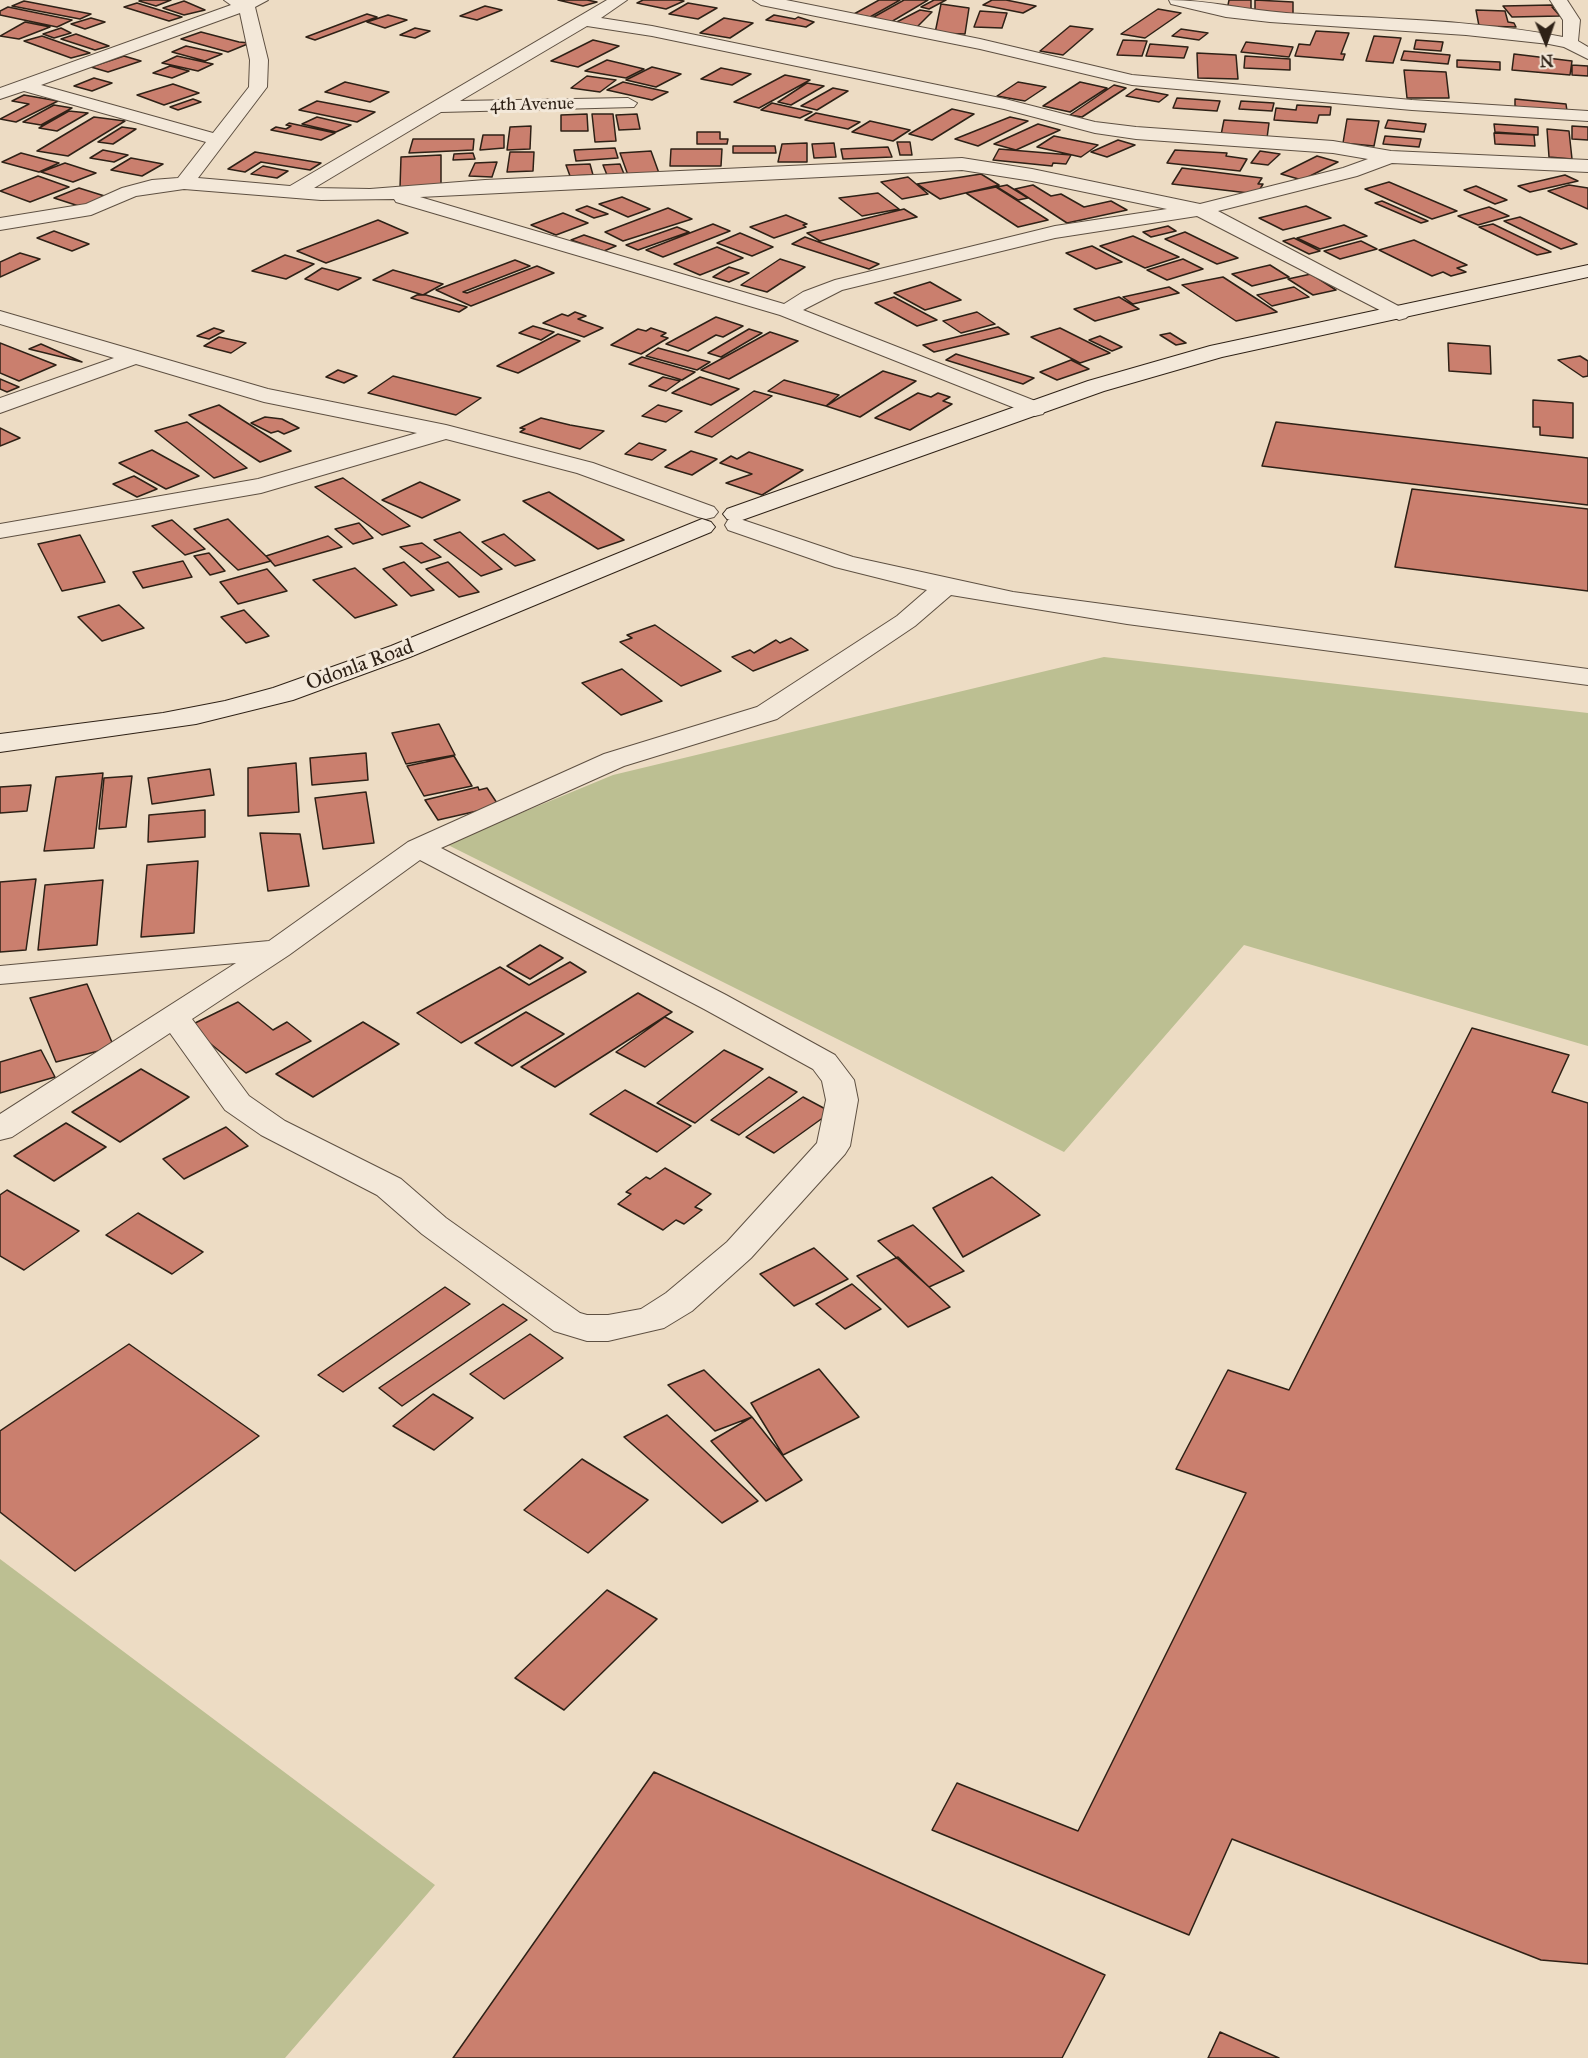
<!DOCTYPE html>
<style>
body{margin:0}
#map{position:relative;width:1588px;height:2058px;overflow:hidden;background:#eddcc4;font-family:"IM FELL Great Primer",serif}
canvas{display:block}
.north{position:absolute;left:1516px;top:12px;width:60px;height:60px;-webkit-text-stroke:4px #f3e8d9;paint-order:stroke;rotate:178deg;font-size:16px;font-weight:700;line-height:24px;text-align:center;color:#2e2116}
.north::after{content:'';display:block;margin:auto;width:21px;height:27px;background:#2e2116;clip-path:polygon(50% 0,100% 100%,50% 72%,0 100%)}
</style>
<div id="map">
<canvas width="1588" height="2058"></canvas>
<div class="north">N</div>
</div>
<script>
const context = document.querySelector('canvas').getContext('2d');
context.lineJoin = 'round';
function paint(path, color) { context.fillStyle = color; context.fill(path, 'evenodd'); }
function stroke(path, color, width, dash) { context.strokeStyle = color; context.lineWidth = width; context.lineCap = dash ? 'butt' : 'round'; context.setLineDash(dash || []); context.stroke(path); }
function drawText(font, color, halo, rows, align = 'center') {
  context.font = font + ' "IM FELL Great Primer",serif'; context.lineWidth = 6; context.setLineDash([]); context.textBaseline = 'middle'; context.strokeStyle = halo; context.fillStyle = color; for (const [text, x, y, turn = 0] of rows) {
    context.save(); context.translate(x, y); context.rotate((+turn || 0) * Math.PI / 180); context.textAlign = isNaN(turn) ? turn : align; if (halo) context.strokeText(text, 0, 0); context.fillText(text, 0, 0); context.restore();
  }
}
paint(new Path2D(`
 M1104,657l484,56v333l-344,-101 -180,207 -618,-308 167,-69z
 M0,1559l435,326 -150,173h-285z`), '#bcbf92');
const building = new Path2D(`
 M142,0h29l-15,6 -17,-5z
 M558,0h29l10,2 -14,4z
 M643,0h35l6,1 -18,8 -29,-6z
 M879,0h21l-30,17 -16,-3z
 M904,0h24l-37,22 -19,-4z
 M934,0h12l-17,9 -8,-2z
 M992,0h14l30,6 -13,7 -40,-8z
 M1229,0h22v11l-24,-1z
 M1255,0l38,2v12l-38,-2z
 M24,1l67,13 -11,5 -68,-13z
 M184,1l21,9 -21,5 -21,-7z
 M137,3l45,14 -13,4 -45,-14z
 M688,3l29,5 -19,11 -29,-5z
 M941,4l28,4 -4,26 -30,-1z
 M1551,5l11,2h-10l8,9 -48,1 -9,-11z
 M485,6l17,4 -25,10 -17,-4z
 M8,7l64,13 -15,7 -57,-12v-4z
 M1158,9l23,4 -36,25 -24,-4z
 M920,10l12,2 -18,18 -23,-5z
 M1476,10l29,1 3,11 6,1 2,4 -37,-1z
 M980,11l27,2 -5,15 -28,-1z
 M367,14l10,3 -62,23 -9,-3z
 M388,15l19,5 -22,8 -18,-6z
 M774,15l21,4 3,-2 16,5 -8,5 -40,-7z
 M91,18l14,4 -20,7 -14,-5z
 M724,18l29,5 -23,15 -30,-5z
 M25,22l25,5 -31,12 -19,-3z
 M1070,26l23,3 -30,26 -23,-4z
 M61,28l10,5 -17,5 -11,-4z
 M415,28l15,3 -15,7 -15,-3z
 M1181,29l27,4 -9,7 -27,-4z
 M1316,31l33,2 -8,21h4l-2,6 -48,-4 4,-12 11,1z
 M201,32l38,10 11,1 -22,9 -47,-13z
 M76,34l33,12 -14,4 -34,-11z
 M42,36l48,17 -19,5 -47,-17z
 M1374,36l27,2 -8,25 -27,-2z
 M593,40l26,6 -41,21 -27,-6z
 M1123,40l24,1 -5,15 -25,-1z
 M1416,40l27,2 -2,9 -27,-2z
 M1246,42l47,5 -4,10 -48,-5z
 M1150,44l38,3 -4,11 -38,-2z
 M186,46l36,8 -17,7 -33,-9z
 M1404,51l46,4 -2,9 -47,-4z
 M1197,53l39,2 2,24 -40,-1z
 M1514,54l58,7 -2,14 -58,-5z
 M124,56l17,5 -33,11 -17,-5z
 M177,56l36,8 -15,7 -36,-8z
 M1245,56l45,3v11l-46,-2z
 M607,60l37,9 -18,9 -41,-7z
 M1457,60l43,2v8l-43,-3z
 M1572,65l16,1v10l-16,-1z
 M170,66l19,5 -17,7 -19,-5z
 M652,67l29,7 -25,13 -30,-7z
 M721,68l30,6 -19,11 -31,-6z
 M1404,70l42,2 3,26h-42z
 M785,75l25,5 -51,28 -25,-6z
 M587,76l29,4 -16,12 -29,-4z
 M94,78l18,5 -20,8 -18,-5z
 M345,82l44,10 -19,10 -45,-10z
 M623,82l45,10 -16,8 -45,-10z
 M1018,82l28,5 -21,14 -28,-5z
 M1080,82l27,6 -37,24 -27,-6z
 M807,83l17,3 -33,19 -13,-3z
 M173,84l26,9 -35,12 -27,-10z
 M1114,85l12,3 -44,29 -12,-2z
 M833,88l15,3 -31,19 -16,-4z
 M1136,89l32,6 -9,7 -33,-6z
 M24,95l34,6 -42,21 -16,-3 29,-15 -17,-3z
 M1177,98l43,3 -3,10 -44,-3z
 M193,99l8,3 -23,8 -8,-3z
 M1515,99l51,5 1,7 -45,-3 -7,-2z
 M317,101l58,11 -18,10 -58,-12z
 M1241,101l33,2 -2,8 -33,-2z
 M772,103l40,9 -12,6 -39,-8z
 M54,105l18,3 -31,17 -18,-3z
 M1297,105l34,2 -1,8h-11l-2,8 -43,-3 2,-12 20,2z
 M952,109l22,5 -42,26 -23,-6z
 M69,111l19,2 -31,18 -18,-3z
 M816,113l44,9 -12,7 -43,-9z
 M587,114l1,17h-27v-16z
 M592,114h21l3,27 -21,1z
 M637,114l3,15 -21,1 -3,-15z
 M94,117l31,4 -57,35 -31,-5z
 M317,117l34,8 -15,7 -34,-8z
 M1010,117l18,4 -50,25 -23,-7z
 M1347,119l32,2 -5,25 -31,-3z
 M1224,120l45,3 -2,15 -46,-3z
 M1388,120l38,4 -2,8 -39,-4z
 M870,121l40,9 -17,11 -41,-9z
 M289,123l46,10 -14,7 -50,-10 5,-3 10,2 5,-3 -5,-1z
 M1038,124l22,6 -44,20 -22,-6z
 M1494,124l44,3v8l-43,-3z
 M531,126l-1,23 -23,1 3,-23z
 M1572,126l16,1v13l-16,-1z
 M122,127l14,2 -23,15 -15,-2z
 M1547,129l22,2 3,28 -23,-2z
 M697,132h23v7h8l-1,5h-30z
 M1494,133l40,2 1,11 -40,-2z
 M483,135h21v13l-24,2z
 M1054,136l44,9 -17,12 -44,-10z
 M1385,136l36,3 -2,8 -36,-3z
 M413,139h61l-1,11 -64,3z
 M1118,140l17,5 -28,12 -16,-5z
 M897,142h13l2,13h-12z
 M807,143v19h-29l4,-18z
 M834,143l2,14 -22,1 -2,-14z
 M733,146h42l1,7h-43z
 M888,147l4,10 -49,2 -2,-10z
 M615,148l3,10 -42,3 -2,-11z
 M671,149h51l-1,17h-51z
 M999,149l72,6 -5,9 -13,-1 -1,3 -59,-6z
 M103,150l25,5 -14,7 -24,-4z
 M1175,150l52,3 -1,3 21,3 -7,12 -73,-8z
 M651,151l9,25 -31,2 -9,-25z
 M1260,151l20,3 -12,11 -17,-2z
 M255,152l66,11 -11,7 -49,-8 -16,10 -17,-3z
 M510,152h24l-1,19 -26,1z
 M21,153l38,10 -20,9 -37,-10z
 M473,153l2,6 -22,1 1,-6z
 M441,155v31l-41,2 1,-31z
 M1317,156l21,6 -36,18 -21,-6z
 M131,158l32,6 -21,12 -31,-6z
 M497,162l-5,15 -23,-1 6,-13z
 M65,163l31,10 -23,9 -32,-10z
 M590,164l3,11 -23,1 -4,-11z
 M620,164l4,10 -17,1 -4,-10z
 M263,166l25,5 -11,7 -26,-4z
 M1182,168l80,10 -4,6h5l-6,10 -85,-10z
 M981,174l18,11 -59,14 -23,-15z
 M1565,175l13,6 -48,11 -12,-6z
 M38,176l31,11 -39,15 -30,-11z
 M908,177l20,17 -26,5 -21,-17z
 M1389,182l68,29 -25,8 -67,-30z
 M1007,185l21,13 -10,2 -21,-13z
 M1033,185l18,11 10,-2 23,13 27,-6 16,9 -60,13 -52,-34z
 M1569,185l19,3v21l-40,-18z
 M1476,186l31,14 -12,4 -31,-14z
 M996,187l52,33 -30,7 -52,-34z
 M79,188l32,10 -26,10 -31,-10z
 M878,193l21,16 -37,7 -23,-18z
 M622,197l28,12 -22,8 -29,-13z
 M1382,201l46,20 -7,2 -46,-20z
 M587,206l21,8 -14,4 -18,-8z
 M1306,206l25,12 -48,12 -24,-12z
 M1489,207l20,9 -31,9 -20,-9z
 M668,208l24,11 -69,22 -18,-9z
 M904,209l13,8 -97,24 -13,-8z
 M563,213l25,10 -32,12 -25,-10z
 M786,215l21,9 -4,1 3,2 -32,11 -24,-11z
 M1520,217l57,27 -16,5 -57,-28z
 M378,220l30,13 -82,30 -29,-12z
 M713,224l17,7 -67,26 -17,-7z
 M1493,224l58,28 -14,3 -58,-28z
 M1344,225l23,11 -47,13 -23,-11z
 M1168,226l8,5 -25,6 -8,-5z
 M677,227l12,5 -51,18 -12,-5z
 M54,231l35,13 -17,7 -35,-13z
 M1185,232l53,26 -21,6 -52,-25z
 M740,233l33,14 -21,9 -35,-13z
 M584,235l32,11 -12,5 -33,-11z
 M1133,236l46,21 -34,11 -45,-22z
 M805,237l74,27 -10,5 -77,-25z
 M1294,238l26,13 -11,3 -26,-13z
 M1414,240l53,25 -10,3 9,4 -15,4 -8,-4 -11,4 -53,-26z
 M1361,241l16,8 -37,10 -16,-8z
 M1092,246l30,16 -26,7 -30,-16z
 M717,247l26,11 -43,17 -26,-11z
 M20,253l20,6 -40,18v-15z
 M285,255l29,9 -28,15 -34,-8z
 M780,259l25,8 -38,25 -26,-7z
 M1183,259l20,10 -36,11 -20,-10z
 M515,260l15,6 -67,26 4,1 70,-27 17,7 -83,33 -35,-16z
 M1270,265l19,12 -37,9 -20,-12z
 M729,267l20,6 -20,9 -16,-5z
 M322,268l39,10 -23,12 -33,-11z
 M393,270l50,14 -20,11 -50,-15z
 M1311,274l25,16 -23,5 -25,-16z
 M1223,277l54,35 -41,9 -54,-36z
 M930,282l31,18 -36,10 -31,-17z
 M1169,287l10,6 -46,11 -10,-7z
 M1294,287l15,10 -37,9 -15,-11z
 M417,295h9l41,12 -8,5 -48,-14z
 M894,297l43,23 -20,6 -42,-23z
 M1119,297l20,12 -44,12 -21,-12z
 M575,312l11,4 -8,3 25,9 -19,9 -41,-14 19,-9 6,2z
 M977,312l18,12 -34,9 -18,-12z
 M716,317l27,9 -20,11 -7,-2 -28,16 -22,-7z
 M533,326l21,6 -13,8 -22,-7z
 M998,327l11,7 -75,18 -11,-7z
 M214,328l10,3 -15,8 -12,-3z
 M651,328l15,5 -5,3 7,2 -27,16 -30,-9 27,-16 8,2z
 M1060,328l50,25 -30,10 -49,-26z
 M749,329l13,4 -41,24 -13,-4z
 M770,332l28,9 -69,38 -28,-9z
 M1170,333l16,10 -10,2 -16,-10z
 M558,334l22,7 -62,32 -21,-7z
 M1100,336l22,11 -10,4 -23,-11z
 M219,337l27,6 -15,10 -27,-7z
 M0,343l56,22 -37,16 -19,-8z
 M1448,343l42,3 1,28 -42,-3z
 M41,344l41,18 -53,-13z
 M658,348l52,14 -13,8 -51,-14z
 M956,354l78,24 -11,6 -77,-24z
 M1580,356l8,5v15l-5,1 -25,-17z
 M642,357l53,15 -13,8 -53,-16z
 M1071,360l18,9 -32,11 -17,-8z
 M338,370l19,6 -13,7 -18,-6z
 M883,371l33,10 -56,36 -34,-11z
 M393,376l88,22 -25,17 -88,-22z
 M663,377l17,4 -14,10 -17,-5z
 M700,377l39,12 -28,16 -39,-12z
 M0,379l19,8 -12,5 -7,-3z
 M784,380l55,15 -13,11 -58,-15z
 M754,391l18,5 -60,41 -17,-5z
 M918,393l13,4 7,-4 12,4 -7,4 9,3 -42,26 -35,-12z
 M1533,400l40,3v35l-33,-3v-8h-7z
 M219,405l72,46 -31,11 -71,-47z
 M658,405l24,6 -16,11 -24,-6z
 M265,417l17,2 17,9 -15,6 -6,-3 -7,2 -20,-10z
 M541,418l29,7 34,6 -24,18 -60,-17 5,-3 -5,-1z
 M187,422l60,46 -33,10 -59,-47z
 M1276,422l312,36v47l-326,-39z
 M0,428l20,10 -20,8z
 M639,443l27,7 -14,10 -27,-6z
 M152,450l47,26 -33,13 -47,-26z
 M691,451l26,8 -25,16 -27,-8z
 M749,452l54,18 -41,25 -36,-12 26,-9 -32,-11 11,-7 6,3z
 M134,476l23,13 -20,8 -24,-13z
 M343,478l67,48 -28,9 -67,-48z
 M420,482l40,18 -38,18 -40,-18z
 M1412,489l176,20v82l-193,-24z
 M549,492l75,48 -26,9 -75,-48z
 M228,519l43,42 -33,9 -44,-41z
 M172,520l33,29 -20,6 -33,-29z
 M359,523l14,15 -20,6 -18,-15z
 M460,532l42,37 -21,7 -47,-36z
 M504,534l31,26 -20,6 -33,-24z
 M80,535l25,47 -43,9 -24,-47z
 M328,536l14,11 -67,19 -9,-10z
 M422,543l19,14 -20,6 -21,-16z
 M209,553l16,18 -15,4 -16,-19z
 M183,561l9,16 -49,11 -10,-16z
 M404,562l30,28 -23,6 -28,-27z
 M448,562l31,30 -20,5 -33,-28z
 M355,568l42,37 -42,13 -42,-38z
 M267,569l20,22 -49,13 -18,-22z
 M119,605l25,23 -42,13 -24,-24z
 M244,610l25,26 -23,7 -25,-26z
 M655,625l66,46 -40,15 -61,-44 12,-4 -5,-3z
 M791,638l17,12 -55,21 -21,-14 18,-7 4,3 22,-13 4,3z
 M622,669l40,32 -41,14 -39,-32z
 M439,724l16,31 -49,9 -14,-31z
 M366,753l2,27 -56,5 -2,-27z
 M454,756l18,30 -48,10 -17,-30z
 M296,763l3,49 -51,4v-48z
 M210,769l4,26 -62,9 -4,-26z
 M103,773l-9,75 -50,3 12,-74z
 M132,776l-6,51 -27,2 5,-51z
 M31,785l-4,26 -27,2v-26z
 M478,787l1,3 8,-2 12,18 -61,14 -13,-20z
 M366,792l8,51 -51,6 -8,-51z
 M205,810v27l-57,5 1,-27z
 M260,833l40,1 9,52 -41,5z
 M198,861l-4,72 -53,4 6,-72z
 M36,879l-10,71 -26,2v-70z
 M103,880l-6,65 -59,5 7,-65z
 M540,945l23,13 -33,21 -23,-13z
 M570,962l16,10 -125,71 -44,-30 83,-46 29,18z
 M87,984l27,63 -58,15 -26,-64z
 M638,993l34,19 -117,75 -34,-20z
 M238,1002l35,28 14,-8 24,19 -65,32 -57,-47z
 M526,1012l38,22 -52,32 -37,-23z
 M665,1017l28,15 -48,35 -29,-15z
 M363,1022l36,22 -86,53 -37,-23z
 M1472,1028l97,27 -17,37 36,11v861l-47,-4 -309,-121 -43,96 -257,-105 25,-47 121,48 168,-338 -70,-24 52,-99 61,20z
 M41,1050l14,27 -55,16v-31z
 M724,1050l39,19 -68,54 -38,-20z
 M141,1069l48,28 -69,45 -48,-30z
 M769,1077l28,15 -58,43 -28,-15z
 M625,1090l66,36 -34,26 -67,-38z
 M803,1097l28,15 -57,41 -28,-16z
 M66,1123l40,24 -52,34 -40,-25z
 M226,1127l22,19 -64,33 -21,-20z
 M665,1168l46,26 -16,13 7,3 -18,14 -8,-4 -13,10 -45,-26 13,-10 -5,-2 20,-15 4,2z
 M992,1177l48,38 -77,42 -30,-49z
 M7,1190l72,41 -55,39 -24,-14v-61z
 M138,1213l65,39 -31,22 -66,-39z
 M913,1225l51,46 -35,16 -51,-46z
 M814,1248l34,31 -54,27 -34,-32z
 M898,1257l31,30 21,20 -42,20 -51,-51z
 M852,1284l29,25 -36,20 -29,-25z
 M445,1287l25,17 -127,88 -25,-17z
 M503,1304l24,16 -125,86 -23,-18z
 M530,1334l33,24 -59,41 -34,-25z
 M129,1344l130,92 -184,135 -75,-59v-81z
 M819,1369l40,48 -76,38 -32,-52z
 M704,1370l48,47 -37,14 -47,-46z
 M433,1394l40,24 -39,32 -41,-24z
 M667,1415l91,86 -36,22 -98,-86z
 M752,1417l50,63 -36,21 -55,-60z
 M582,1459l66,41 -60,53 -64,-43z
 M607,1590l50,29 -93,91 -49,-32z
 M654,1772l451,203 -43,83h-609z
 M1220,2032l59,26h-71z`);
paint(building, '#ca7f6e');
stroke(building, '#2e2116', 1.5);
const street = new Path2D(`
 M224,0h44l-13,7 13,53 -1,27 -69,91 92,8 317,-186h20l-26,18 51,8 353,73 90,23 41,5 197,14 58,10 197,9v12l-196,-9 -35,13 -139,35 188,99 4,4 -4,4 -7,2 -202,-104 -142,22 -213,52 -39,20 240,94 3,5 -3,5 -8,2 -255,-101 -384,-113 -2,-3 -73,1 -137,-11 -48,7 -45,19 -91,15v-12l86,-14 36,-16 30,-8 26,-2 28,-36 -182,-51 -24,8v-11l231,-83zM240,13l10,47 -1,27 -36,46 -172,-48zM587,26l65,10 352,73 91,24 41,6 197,14 35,6 -25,9 -143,36 -168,-35 -70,-11 -477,22 -115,9 -56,-1 127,-76 193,-5 3,-4 -9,-5 -168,3zM962,170l70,11 135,28 -112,17 -220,54 -32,12 -19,12 -364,-107z
 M753,0h33l194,39 152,36 280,25 176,11v10l-176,-11 -280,-25 -152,-36 -219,-44z
 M1169,0c39,0 77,10 117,13 91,6 187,6 277,24v-17l-13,-20h17l13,20 -2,21 10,6v12l-24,-12 -15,-3 -83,-9 -196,-13 -44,-5 -55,-13z
 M0,311l268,78 178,36 147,38 121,44 4,5 -4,5 -8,2 -8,-2 -121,-44 -131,-34 -185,54 -261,45v-14l258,-45 159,-46 -153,-31 -128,-38 -136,49v-15l114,-40 -114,-34z
 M737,518l116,39 160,35 575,77v16l-461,-61 -176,-29 -36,31 -138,93 -153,47 -183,82 285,147 109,60 19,25 4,20 -8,46 -5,8 -94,104 -59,53 -28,17 -13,3 -43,10h-21l-33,-10 -132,-97 -45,-39 -116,-60 -36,-25 -55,-77 -158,104 -12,3v-26l236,-151 -236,21v-18l269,-25 139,-99 196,-88 153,-47 140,-91 30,-26 -92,-23 -107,-37 -3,-5 3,-5zM420,860l284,149 109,60 9,12 4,19 -9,43 -90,99 -61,51 -25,16 -33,6h-21l-7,-2 -134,-95 -45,-39 -116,-58 -36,-25 -57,-77 97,-64z`);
const secondary = new Path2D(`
 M1588,265v12l-366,80 -118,34 -359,128 -9,3 -9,-3 -4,-5 4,-5 361,-128 122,-35z
 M702,519l9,3 4,5 -4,5 -301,125 -117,43 -97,24 -196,28v-18l163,-21 62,-12 48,-13 118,-42z`);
stroke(street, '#5e5042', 2);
stroke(secondary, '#2e2116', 2);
paint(street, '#f3e8d9');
paint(secondary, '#f3e8d9');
drawText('18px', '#2e2116', '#f3e8d9', [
 ["4th Avenue",532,105,-1]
]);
drawText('21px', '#2e2116', '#f3e8d9', [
 ["Odonla Road",360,666,-20]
]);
</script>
